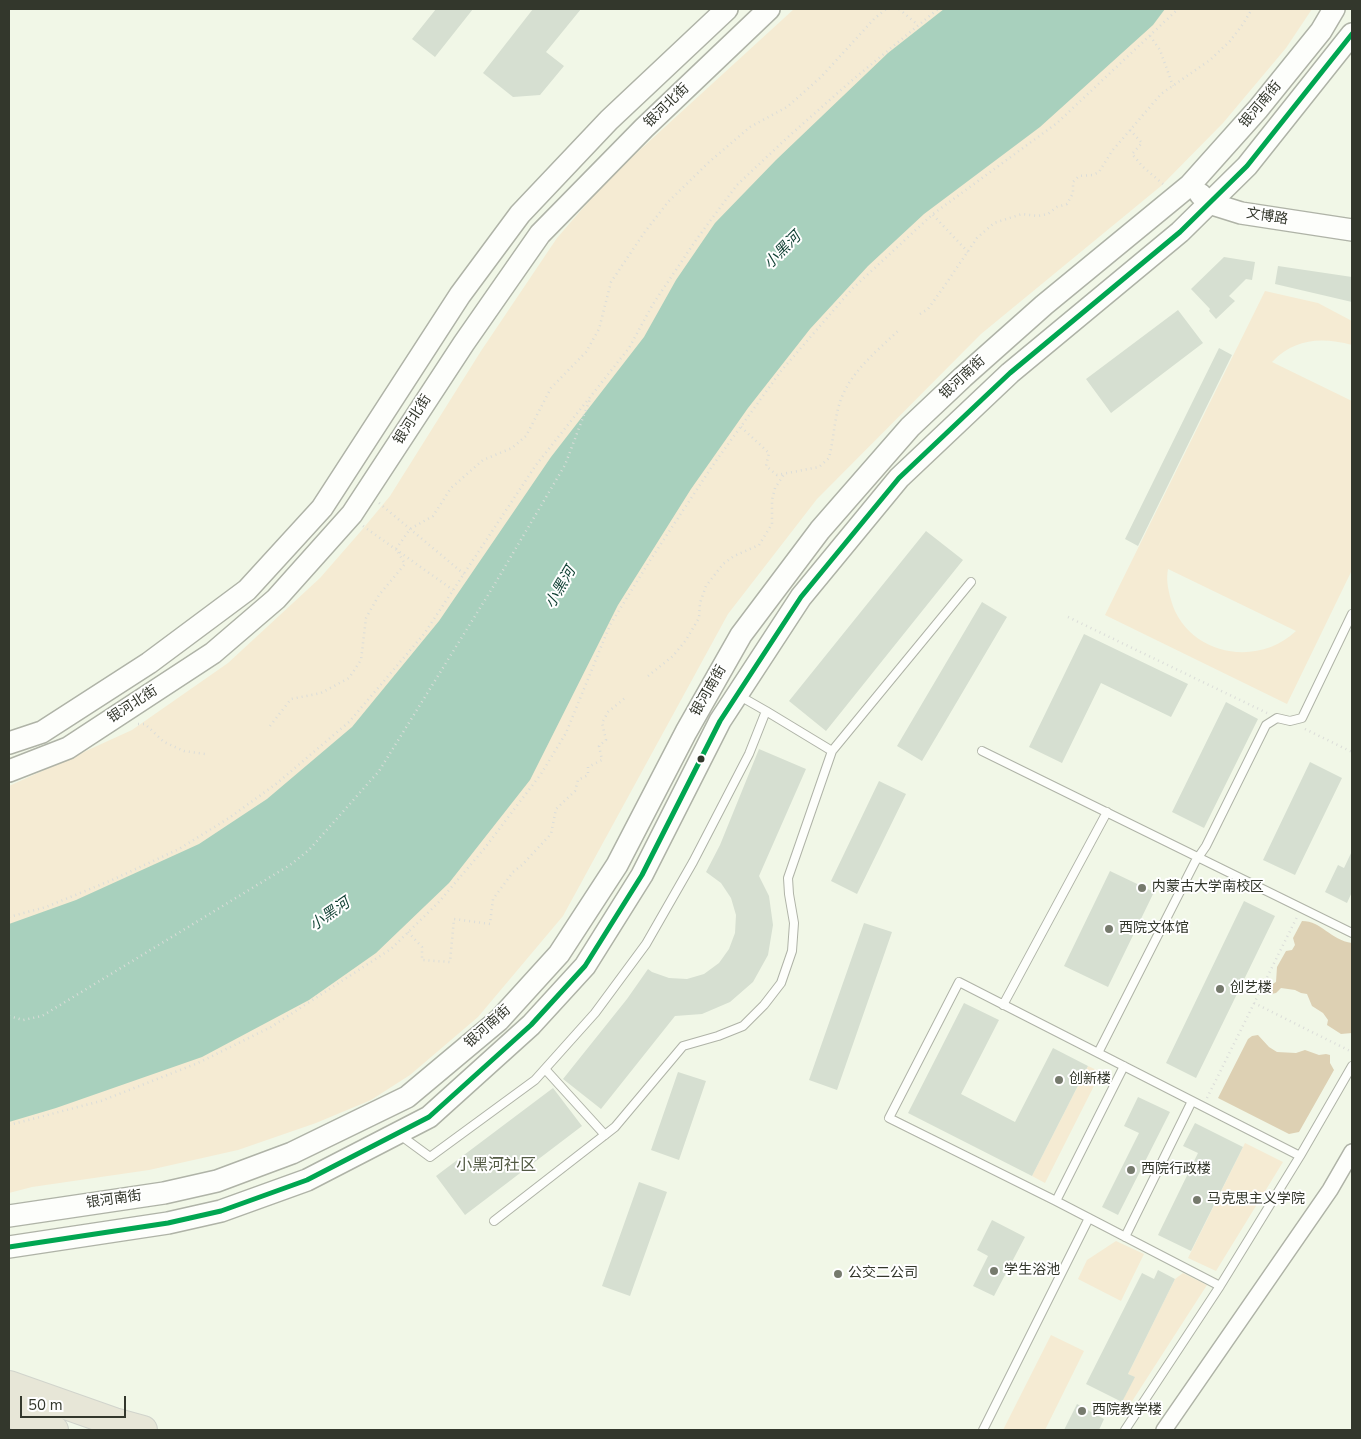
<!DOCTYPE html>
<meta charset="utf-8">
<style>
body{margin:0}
#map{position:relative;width:1361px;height:1439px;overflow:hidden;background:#f1f7e7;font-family:"Nunito Sans",sans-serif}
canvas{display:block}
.frame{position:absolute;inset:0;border:10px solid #33372c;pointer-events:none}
.scale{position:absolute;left:20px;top:1396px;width:106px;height:22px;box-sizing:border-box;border:2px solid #33372c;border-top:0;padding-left:6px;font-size:15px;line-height:18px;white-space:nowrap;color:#33372c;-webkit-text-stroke:4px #fff;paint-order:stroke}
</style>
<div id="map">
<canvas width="1361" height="1439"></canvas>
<div class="frame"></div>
<div class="scale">50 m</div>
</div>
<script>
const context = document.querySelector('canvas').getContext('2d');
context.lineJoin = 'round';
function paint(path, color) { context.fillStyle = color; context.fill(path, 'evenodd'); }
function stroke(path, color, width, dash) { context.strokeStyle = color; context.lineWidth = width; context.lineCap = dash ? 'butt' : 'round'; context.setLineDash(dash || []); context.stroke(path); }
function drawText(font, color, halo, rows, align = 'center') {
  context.font = font + ' "Nunito Sans","Noto Sans SC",sans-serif'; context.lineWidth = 4; context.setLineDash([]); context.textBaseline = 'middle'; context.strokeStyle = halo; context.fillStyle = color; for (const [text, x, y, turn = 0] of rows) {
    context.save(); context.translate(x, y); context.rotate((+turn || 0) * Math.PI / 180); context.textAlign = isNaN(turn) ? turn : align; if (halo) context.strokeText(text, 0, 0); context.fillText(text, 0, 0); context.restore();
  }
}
paint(new Path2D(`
 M794,9h518l-26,39 -63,75 -62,63 -180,148 -164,165 -89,115 -165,302 -85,101 -68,58 -39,25 -55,23 -78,27 -89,20 -117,17 -23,6v-407l123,-56 96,-67 92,-85 41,-47 29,-35 91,-145 76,-113 51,-59z
 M1265,291l53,12 34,18v24c-30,-8 -57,-7 -80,17l80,39v169l-65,134 -182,-89zM1168,569l128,62c-40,38 -110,23 -125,-31 -3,-11 -5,-20 -3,-31z
 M1088,1066l13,6 -56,111 -13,-7z
 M1245,1143l38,19 -67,109 -28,-13z
 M1116,1241l28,13 -23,47 -43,-22 9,-19z
 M1183,1273l24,12 -78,121 -7,-4 12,-25 -6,-3 47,-95z
 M1051,1335l33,16 -39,79h-42z`), '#f5ebd3');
paint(new Path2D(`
 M1302,921c20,0 28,19 50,22v90l-11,1 -14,-9 1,-5 -5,-7 -11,-7 -5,-12 -6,-1 -6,-3 -14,-2 -5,5 -5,1 -3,-3 1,-5 7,-4 1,-15 9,-16 6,-1 3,-5 -2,-7z
 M1258,1035l11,12 8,5 19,1 9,-3 14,5 7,-1 4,1v8l4,7 -35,62 -10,2 -71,-36 30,-59 4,-3z`), '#ddd0b3');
paint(new Path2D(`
 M944,9h221l-12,16 -113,102 -116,87 -56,52 -58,63 -62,79 -57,81 -73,116 -88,175 -81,103 -73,70 -67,47 -107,57 -146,51 -47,14v-198l67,-24 123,-56 68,-45 85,-72 87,-106 112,-164 93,-120 32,-57 39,-57 61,-63 112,-107z`), '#a8d0bd');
paint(new Path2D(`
 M436,9h37l-38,48 -23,-18z
 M533,9h48l-35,43 18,14 -24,29 -27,2 -30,-24z
 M1224,257l31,5 -3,18 -6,-1 -17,17 6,5 -19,18 -7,-8 1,-2 -19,-20z
 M1278,266l74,11v25l-77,-18z
 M1178,310l25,33 -92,70 -25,-34z
 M1219,348l13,7 -94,191 -13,-7z
 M926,531l37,29 -137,171 -37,-30z
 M982,602l25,15 -85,144 -25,-15z
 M1084,634l104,50 -17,33 -70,-34 -39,80 -33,-16z
 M1226,702l32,17 -54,109 -32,-16z
 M759,749l47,20 -47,107 10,20 4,29 -5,30 -15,27 -23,20 -28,12 -27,2 -74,93 -38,-30 64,-80 21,-30 4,3 17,6 18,1 17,-5 15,-11 10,-14 6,-16 1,-18 -5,-17 -10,-15 -15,-11 14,-27z
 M1310,762l32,16 -47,97 -32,-15z
 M879,781l27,13 -49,100 -26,-13z
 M1352,851v41l-5,11 -22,-11 13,-27 6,3z
 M1110,871l44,21 -46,95 -44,-21z
 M1244,901l31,15 -79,162 -30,-15z
 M864,923l28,9 -55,158 -28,-10z
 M964,1003l35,17 -38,74 54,28 38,-74 35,18 -56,110 -124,-63z
 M678,1072l28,9 -27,79 -28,-10z
 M553,1088l29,38 -117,89 -29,-39z
 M1138,1097l32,15 -52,103 -16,-8 37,-74 -15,-7z
 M1195,1123l48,24 -52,104 -33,-16 40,-82 -15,-7z
 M639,1182l28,10 -37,104 -28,-10z
 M992,1220l33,17 -31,59 -21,-10 15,-30 -11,-6z
 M1158,1270l17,9 -47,95 7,3 -13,25 -36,-18 56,-111 12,6z
 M1077,1404l27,15 -5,11h-35z`), '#d6dfd1');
const lane = new Path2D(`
 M832,751l139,-169
 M982,751l370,182
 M1003,1005l104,-193
 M1098,1053l97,-191 11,-16 60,-121 11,-7 13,3 12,-3 50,-104
 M545,1069l60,66
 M400,1135l30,22 105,-77 60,-67 51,-69 47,-82 56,-108 17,-43 -28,-16
 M1056,1201l68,-135
 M494,1221l121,-94 68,-81 35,-10 25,-10 21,-21 17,-22 11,-32 2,-28 -5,-29 -1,-16 44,-127 -66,-40
 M1125,1237l67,-136
 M1220,1286l-164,-85 -167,-83 70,-136 341,174
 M983,1430l106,-212
 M1125,1430l95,-144 80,-130 52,-90`);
const street = new Path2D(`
 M1164,1430l166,-240 22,-38`);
const secondary = new Path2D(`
 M1200,194l9,9 32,10 111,17
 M9,743l33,-11 107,-69 98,-73 75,-82 138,-213 60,-81 89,-94 118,-111
 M9,771l59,-23 145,-95 63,-54 76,-85 112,-171 76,-109 104,-106 125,-119
 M9,1216l155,-23 53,-12 75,-28 115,-56 92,-77 60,-66 58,-89 69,-133 55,-97 79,-105 90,-103 53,-50 81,-72 146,-120 68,-76 63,-78 13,-22
 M9,1247l159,-24 53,-12 86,-31 122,-63 102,-92 54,-59 57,-91 78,-154 81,-124 98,-119 111,-105 170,-141 67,-66 105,-132`);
const highway = new Path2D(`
 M9,1385l105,37 29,8
 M9,1413l45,17`);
stroke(lane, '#afb3a7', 10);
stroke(street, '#afb3a7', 18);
stroke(secondary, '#afb3a7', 24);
stroke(highway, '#d1d4cc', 30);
stroke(new Path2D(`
 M899,9l19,16
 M1150,36l10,14 13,36
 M1130,130l12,13 -10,11 11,13 20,17
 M933,215l35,37
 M920,314l8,-5 15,-21 34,-50 17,-15 28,-9 16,2 10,-2 9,-7 10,-3 6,-11v-11l6,-6 14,-1 6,-3 13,-21 13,-15 36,-42 49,-34 20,-19 13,-17 9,-15
 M741,427l28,26 -3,13 11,9 42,-8 10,-9c4,-16 5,-33 9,-49 8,-34 37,-56 61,-79
 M379,503l85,71
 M363,526l90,64
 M1068,617l199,96
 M648,676l25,-20 13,-16 13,-22 1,-15 6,-17 17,-22 11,-8 25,-11 13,-21v-24l3,-12 10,-15
 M138,724h7l19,18 20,9 21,3
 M270,726l21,-27 30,-6 28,-15 12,-18 5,-42 13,-23 26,-31 -9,-15 14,-20 23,-13 18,-28 32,-28 29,-12 14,-12 25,-48 35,-36 13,-23 12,-47 33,-49 24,-31 41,-40 41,-35 37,-20 34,-30 53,-58 12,-10
 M1305,729l47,23
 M9,917l37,-10 66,-27 67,-31 50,-31 47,-34 73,-62 75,-88 112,-169 93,-117 24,-44 43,-64 41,-55 51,-48 62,-55 88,-73
 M408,932l14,15v13l28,2 4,-43 36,5 3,-25 20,-27 9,-7 29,-31 5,-25 19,-18 3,-11 10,-5v-8l14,-7 -3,-14 7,-6 -4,-17 6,-11 17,-14
 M1254,1003l98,49
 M9,1016l14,4 19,-4 248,-151 19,-15 70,-79 114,-184 72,-122 25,-66
 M1207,1098l90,-181
 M9,1125l92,-24 97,-38 73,-36 120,-78 47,-46 46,-54 57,-75 25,-41 44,-108 39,-63 64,-97 68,-94 71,-82 81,-75 124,-91 121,-114`), '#dbddd9', 2.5, [1, 4]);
stroke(lane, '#fdfefb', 8);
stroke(street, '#fdfefb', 15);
stroke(secondary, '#fdfefb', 21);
stroke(highway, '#e7e6d7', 28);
stroke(new Path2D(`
 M9,1247l159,-24 53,-12 86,-31 122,-63 102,-92 54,-59 57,-91 78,-154 81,-124 98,-119 111,-105 170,-141 67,-66 105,-132`), '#00a651', 5);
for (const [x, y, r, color] of [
 [701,759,4.5,"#33372c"],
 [1142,888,5,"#767a6d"],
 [1109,929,5,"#767a6d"],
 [1220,989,5,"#767a6d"],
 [1059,1080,5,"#767a6d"],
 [1131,1170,5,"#767a6d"],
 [1197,1200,5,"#767a6d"],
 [994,1271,5,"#767a6d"],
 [838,1274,5,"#767a6d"],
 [1082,1411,5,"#767a6d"]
]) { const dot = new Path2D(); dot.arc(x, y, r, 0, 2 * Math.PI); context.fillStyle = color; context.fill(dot); stroke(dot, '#fff', 2); }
drawText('14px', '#33372c', '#fff', [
 ["银河南街",1261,105,-50],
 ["银河北街",667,106,-44],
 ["文博路",1267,217,9],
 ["银河南街",963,378,-43],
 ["银河北街",413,420,-57],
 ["银河南街",709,691,-60],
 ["银河北街",133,705,-33],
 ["银河南街",488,1027,-42],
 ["银河南街",114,1200,-8]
]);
drawText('14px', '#33372c', '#fff', [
 ["内蒙古大学南校区",1152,888],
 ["西院文体馆",1119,929],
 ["创艺楼",1230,989],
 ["创新楼",1069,1080],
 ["西院行政楼",1141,1170],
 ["马克思主义学院",1207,1200],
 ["学生浴池",1004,1271],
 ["公交二公司",848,1274],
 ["西院教学楼",1092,1411]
], 'left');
drawText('italic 15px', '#0d3e31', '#fff', [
 ["小黑河",783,251,-45],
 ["小黑河",561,588,-60],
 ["小黑河",330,915,-35]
]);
drawText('16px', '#535b44', '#fff', [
 ["小黑河社区",496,1166]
]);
</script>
